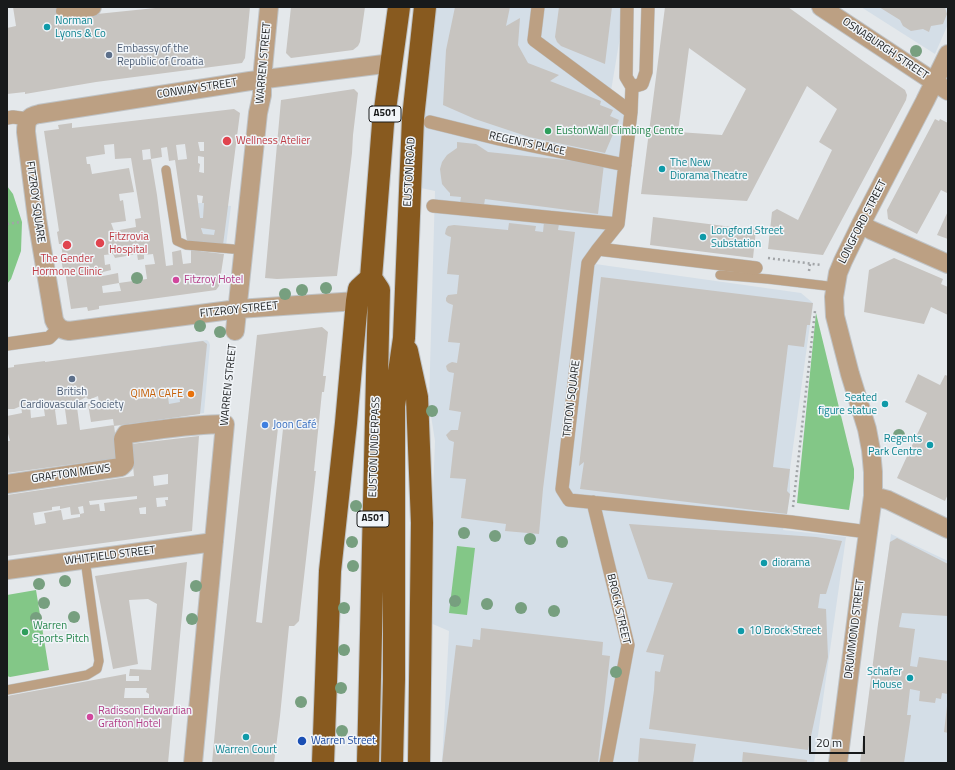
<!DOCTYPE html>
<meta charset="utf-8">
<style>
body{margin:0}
#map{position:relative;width:955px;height:770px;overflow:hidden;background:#e4e8eb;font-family:"Titillium Web",sans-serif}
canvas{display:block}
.frame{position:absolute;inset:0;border:8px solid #181a1b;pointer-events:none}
.scale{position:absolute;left:809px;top:736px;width:56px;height:18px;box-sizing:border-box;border:2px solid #181a1b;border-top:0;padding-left:5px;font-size:12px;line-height:14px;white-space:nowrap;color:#181a1b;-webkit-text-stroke:3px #f1f5f9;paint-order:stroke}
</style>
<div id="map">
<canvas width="955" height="770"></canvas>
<div class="frame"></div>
<div class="scale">20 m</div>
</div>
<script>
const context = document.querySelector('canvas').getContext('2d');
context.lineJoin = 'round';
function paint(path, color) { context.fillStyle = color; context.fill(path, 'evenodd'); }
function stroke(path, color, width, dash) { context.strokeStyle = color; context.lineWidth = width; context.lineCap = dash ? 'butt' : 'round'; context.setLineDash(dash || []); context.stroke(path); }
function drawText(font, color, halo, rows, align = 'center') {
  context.font = font + ' "Titillium Web",sans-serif'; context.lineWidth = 3; context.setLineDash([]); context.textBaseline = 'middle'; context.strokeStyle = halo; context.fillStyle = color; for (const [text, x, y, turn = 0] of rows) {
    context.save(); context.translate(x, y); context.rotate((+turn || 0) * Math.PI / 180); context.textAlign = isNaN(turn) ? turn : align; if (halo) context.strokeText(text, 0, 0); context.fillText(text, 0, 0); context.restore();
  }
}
paint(new Path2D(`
 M435,7h190l-15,90 21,15 -13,112 -30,39 213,30 12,10 -23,166v25l-3,20 -4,16 63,7 -32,226h-372l7,-132 -21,-9 7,-181 -6,-38 6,-212 -14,-3 2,-75z
 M861,7h87v17l-13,30z
 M198,203h4l29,3 -5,40 -23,-12 -2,-6z
 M207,340l2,2 1,3 -6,68 -33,5 -10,-72z
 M891,534l57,27v202h-88z`), '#d4dee7');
paint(new Path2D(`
 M7,186l6,8 9,28 -1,29 -10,28 -4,5z
 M816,313l38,156v9l-5,32 -52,-7z
 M457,546l18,2 -8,67 -18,-2z
 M36,590l13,80 -39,7 -3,-1v-81z`), '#83c787');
paint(new Path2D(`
 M13,7h44l1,11 107,-11h85l-5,51 -3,5 -146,19 -71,12v-2l-18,2v-66l9,-2z
 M291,7h74l-5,35 -2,4 -5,4 -62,8 -5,-5z
 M455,7h55l-4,19 14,-8 -2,27 10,18 31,12 -9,6 51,20 -1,4 13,5 -3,6 9,4 -14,33 -76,-16 -54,-18 -32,-14 3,-55z
 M559,7h53l-7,57 -44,-18 -4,-4 -2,-5z
 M665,7h123l75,54 42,29 2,5 -1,5 -83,155 -55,-6 4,-37 5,-3 21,11 34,-70 -13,-8 18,-33 -30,-23 -60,115 -106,-7zM689,48l57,41 -24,46 -44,-3z
 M879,7h66l2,7 -4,10 -12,2 -2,6 -6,-3 -12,2 -8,-5 -3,-6z
 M354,89l4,4 -5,42 -1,18 -15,123 -60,3 -12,-1 16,-178z
 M234,109l6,4 -17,132 -36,-4 -12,-81 -6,1 -2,-14 -6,1 1,9 -11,2 -1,-10 -8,1 1,10 8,-1 6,36 9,71 7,-1 -1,-13 9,-2 2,14 8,-1v-13l33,4 -5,32 -3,4 -94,13 -23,3v3l-11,2 -1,-4 -16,2 -6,-38h-2l-2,-14h2l-2,-13h-2l-2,-12 2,-1 -15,-100 15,-2 -1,-4 14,-2v5zM198,142h6v9h-4zM114,144l1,15 16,-1 10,60 -6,1 1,8 -22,4 -3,-8 15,-2 -3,-21 -3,1 -1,-7 15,-2 -5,-24 -37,6 -2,-10h-3l-1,-7 19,-3 -1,-9zM185,144l2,15 -9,1 -2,-15zM198,156l6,1v16l-5,-1 1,-8 -2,-1zM197,195l6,1 -1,7h2l-1,15h-3zM201,228l14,2 -1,5 -11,-1zM113,254l2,4 22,-4 1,6 6,-1v-4l9,-1 2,10 -10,1 2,14 -28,4 2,8 -18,2 -1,-7 17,-3 -1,-10 -15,3v-4l8,-2 -1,-6 -5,1 -1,-10z
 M935,119l4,2 1,-2 8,4v68l-1,2 -6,-3 -24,44 -29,-15 -1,-9z
 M457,142l19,2 12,8 116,12 -6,50 -113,-15 -1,6 -24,-2 1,-6 -11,-1v-3l-3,-3 -5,-6 -1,-7 -1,-8 2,-7 5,-7 10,-7z
 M948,211v28l-11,-4z
 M653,217l103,13 -3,28 -103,-13z
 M544,222l15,2 -1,6 17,2 -32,257 -4,45 -34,-3 1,-7 -45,-6 5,-39 -16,-1 4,-36 -5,-2 -3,-5 5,-5h7l3,-18 -12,-2 5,-37 -5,-1 -2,-2 -1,-4 2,-2 4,-2 5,1 3,-20 -12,-1 5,-37 -5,-2 -2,-2v-3l2,-3 9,-1 2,-19 -12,-1 4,-37 -3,-1 -3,-2 1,-5 2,-3 6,-1 54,5 1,-7 27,3 -1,5 8,1z
 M894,258l49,21 -2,5 7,3v28l-17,-8 -7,17 -60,-12 5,-42z
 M601,277l212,26 -3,22h-3l-3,22 -16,-2 -15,122 17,2 -3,22 3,3 -3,20 -207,-25 4,-27 -5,4z
 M322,327l6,5 -5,44h3l-2,16h-2l-8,79h2l-17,150 -5,5h-5l-9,90 -6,47h-62l8,-86 37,-342zM278,428l5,1 -21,194 -6,-1z
 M203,341l4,3 -7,70 -86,12 -1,-7 -22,3 -3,-18 11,-2 -1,-6 -7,3h-3l-2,-2 -9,5 -3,-1v6h3l3,23 34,-5 4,33 -111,15v-32h3l-3,-11v-14l15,-3 -1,-7 -7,3h-7v-41l7,-1v-2l31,-4v1zM178,387l2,15 -11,2 -2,-16zM43,403l2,13 -14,2 -1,-13 8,1zM65,409l2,15 -10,1 -2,-15z
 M918,374l22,11 5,-10 3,1v118l-3,7 -48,-23 30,-65 -22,-11z
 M199,436l-7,95 -185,25v-61l127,-19 -3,-32zM168,474v10l-14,2 -1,-10zM137,496v3l-33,4 1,8h-5l-1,-7 -9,1 -1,-4zM168,497v3h-3l1,6 -9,1 -1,-9zM60,506v3l10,-2 1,8 9,-1 -2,-7 5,-1 1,7 -4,1v3l-17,3 -2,-10 -17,3 2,10 -11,2 -2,-12 19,-3v-3zM146,507v7h-6l-1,-6z
 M629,524l187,13 26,4 -16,53h-6l-2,14 8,1 2,48 -20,93 -159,-21 5,-39 1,-19 5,1 4,-17 -18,-3 27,-69 -25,-4z
 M897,538l51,26v52l-46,-3 -3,14 16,2 -5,37 7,1 2,-10 29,4v33l-6,-1 -1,6 -5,-1 -1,5 -16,-2 1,-10 -10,-2 -3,26h4l-7,48h-44l18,-139 12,-82z
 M187,562l-19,201h-161v-67l119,-22v7h13v-5h-10l1,-7 21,1 6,-66 -9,-5 -19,1 9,64 -25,5 -18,-93zM125,688h22l-1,4 3,2v4h-25z
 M481,628l122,14 -1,13 8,1 -12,107h-156l14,-118 16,2 1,-8 7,1z
 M947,706h1v27l-4,-1z
 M640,738l56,6 -3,19h-55z
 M743,752l64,8v3h-65z`), '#c7c4c0');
const service = new Path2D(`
 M166,170l11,71 9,4 58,5
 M720,275l48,4 68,8
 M7,690l80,-15 10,-6 2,-8 -14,-102`);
const pedestrian = new Path2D(`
 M538,7l-4,33 97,72
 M627,7l-1,70 6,10 10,-3 4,-12 2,-65
 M7,118l6,-1 15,2
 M430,122l69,17 126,26
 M433,206l185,18
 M598,249l20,-25 13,-112 1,-25
 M756,268l-158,-19 -10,14 -26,226 7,11 222,22 77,10
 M7,344l42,-6 10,-10
 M593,502l35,143 -22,118`);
const minor = new Path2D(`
 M821,7l127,84
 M65,11l27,-4
 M861,224l10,6 77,34
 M357,301l-119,8 -169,22c-8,-1 -12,-4 -15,-11l-17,-101 -11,-87c0,-11 2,-16 13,-18l211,-33 142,-18
 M235,331l23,-218 4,-18v-16l7,-72
 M7,484l114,-17 4,-4 -2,-24 3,-5c33,-4 66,-10 99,-10l-32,339
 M873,496l15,4 60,29
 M7,570l207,-28
 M838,763l21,-164 14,-103v-24l-2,-22 -4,-21 -17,-55 -15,-58 -1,-19 4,-24 5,-12 18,-37 64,-123 23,-47`);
const trunk = new Path2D(`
 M371,278l12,-154 16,-117
 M407,351l10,46 5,126 -3,240
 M323,763l7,-192 16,-148 11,-122 2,-12 12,-11
 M368,763l11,-473 -8,-12
 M392,763l2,-84v-273l10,-68 9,-220 12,-111`);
stroke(service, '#bfc3c6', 10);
stroke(pedestrian, '#bfc3c6', 14);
stroke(minor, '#bfc3c6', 20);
stroke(trunk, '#bfc3c6', 24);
stroke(new Path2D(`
 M7,224l13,-2
 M768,258l53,7
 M809,271l1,-7
 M227,406l6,-59
 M793,507l22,-196`), '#a1a4a7', 2.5, [2, 3]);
stroke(service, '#bca083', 9);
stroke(pedestrian, '#bca083', 13);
stroke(minor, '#bca083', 18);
stroke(trunk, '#885a1f', 22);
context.fillStyle = '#779f7f';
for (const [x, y] of [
 [916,51],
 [137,278],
 [326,288],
 [302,290],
 [285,294],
 [200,326],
 [220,332],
 [432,411],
 [899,435],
 [356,506],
 [464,533],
 [495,536],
 [530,539],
 [352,542],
 [562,542],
 [353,566],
 [65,581],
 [39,584],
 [196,586],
 [455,601],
 [44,603],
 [487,604],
 [344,608],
 [521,608],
 [554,611],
 [74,617],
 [36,618],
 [192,619],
 [344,650],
 [616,672],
 [341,688],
 [301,702],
 [342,731]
]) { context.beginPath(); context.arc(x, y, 6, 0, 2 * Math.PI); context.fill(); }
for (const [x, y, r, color] of [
 [47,27,4,"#0f9aa8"],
 [109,55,4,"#5c6f8a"],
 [548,131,4,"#2e9e5b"],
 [227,141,5,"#e0444e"],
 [662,169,4,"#0f9aa8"],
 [703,237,4,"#0f9aa8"],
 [100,243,5,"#e0444e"],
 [67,245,5,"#e0444e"],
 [176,280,4,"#d1479c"],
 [72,379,4,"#5c6f8a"],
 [191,394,4,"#e8710a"],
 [885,404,4,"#0f9aa8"],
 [265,425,4,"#3f7fe0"],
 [930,445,4,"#0f9aa8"],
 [764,563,4,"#0f9aa8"],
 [741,631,4,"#0f9aa8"],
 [25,632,4,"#2e9e5b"],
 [910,678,4,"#0f9aa8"],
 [90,717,4,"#d1479c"],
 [246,737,4,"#0f9aa8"],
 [302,741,5,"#1a4fb4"]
]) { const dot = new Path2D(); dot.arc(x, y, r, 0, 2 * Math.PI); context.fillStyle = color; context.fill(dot); stroke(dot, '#f1f5f9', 1.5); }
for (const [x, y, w] of [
 [385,114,32],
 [373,519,32]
]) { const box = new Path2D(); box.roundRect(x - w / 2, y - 8, w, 16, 3); context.fillStyle = '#f1f5f9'; context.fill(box); stroke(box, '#181a1b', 1); }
drawText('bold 10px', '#181a1b', null, [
 ["A501",385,114],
 ["A501",373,519]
]);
drawText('11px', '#0d838f', '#f1f5f9', [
 ["Norman",55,21],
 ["Lyons & Co",55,34],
 ["The New",670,163],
 ["Diorama Theatre",670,176],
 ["Longford Street",711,231],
 ["Substation",711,244],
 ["Seated",877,398,"right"],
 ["figure statue",877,411,"right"],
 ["Regents",922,439,"right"],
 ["Park Centre",922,452,"right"],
 ["diorama",772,563],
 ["10 Brock Street",749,631],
 ["Schafer",902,672,"right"],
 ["House",902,685,"right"],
 ["Warren Court",246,750,"center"]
], 'left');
drawText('11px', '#4e5e75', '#f1f5f9', [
 ["Embassy of the",117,49],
 ["Republic of Croatia",117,62],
 ["British",72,392,"center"],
 ["Cardiovascular Society",72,405,"center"]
], 'left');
drawText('11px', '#181a1b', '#f1f5f9', [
 ["OSNABURGH STREET",885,49,34],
 ["WARREN STREET",264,63,-85],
 ["CONWAY STREET",197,89,-9],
 ["REGENTS PLACE",527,144,12],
 ["EUSTON ROAD",410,172,-87],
 ["FITZROY SQUARE",35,202,82],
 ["LONGFORD STREET",863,222,-63],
 ["FITZROY STREET",239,310,-6],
 ["WARREN STREET",229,385,-84],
 ["TRITON SQUARE",572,399,-83],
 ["EUSTON UNDERPASS",375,447,-88],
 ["GRAFTON MEWS",71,474,-8],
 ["WHITFIELD STREET",110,556,-7],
 ["BROCK STREET",618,609,77],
 ["DRUMMOND STREET",855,629,-83]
]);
drawText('11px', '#27864d', '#f1f5f9', [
 ["EustonWall Climbing Centre",556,131],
 ["Warren",33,626],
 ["Sports Pitch",33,639]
], 'left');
drawText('11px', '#be3a42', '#f1f5f9', [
 ["Wellness Atelier",236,141],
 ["Fitzrovia",109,237],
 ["Hospital",109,250],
 ["The Gender",67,259,"center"],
 ["Hormone Clinic",67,272,"center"]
], 'left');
drawText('11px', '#b23c85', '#f1f5f9', [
 ["Fitzroy Hotel",184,280],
 ["Radisson Edwardian",98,711],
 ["Grafton Hotel",98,724]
], 'left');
drawText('11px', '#c56008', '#f1f5f9', [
 ["QIMA CAFE",183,394]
], 'right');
drawText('11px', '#366cbe', '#f1f5f9', [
 ["Joon Café",273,425]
], 'left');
drawText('11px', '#164399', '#f1f5f9', [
 ["Warren Street",311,741]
], 'left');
</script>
